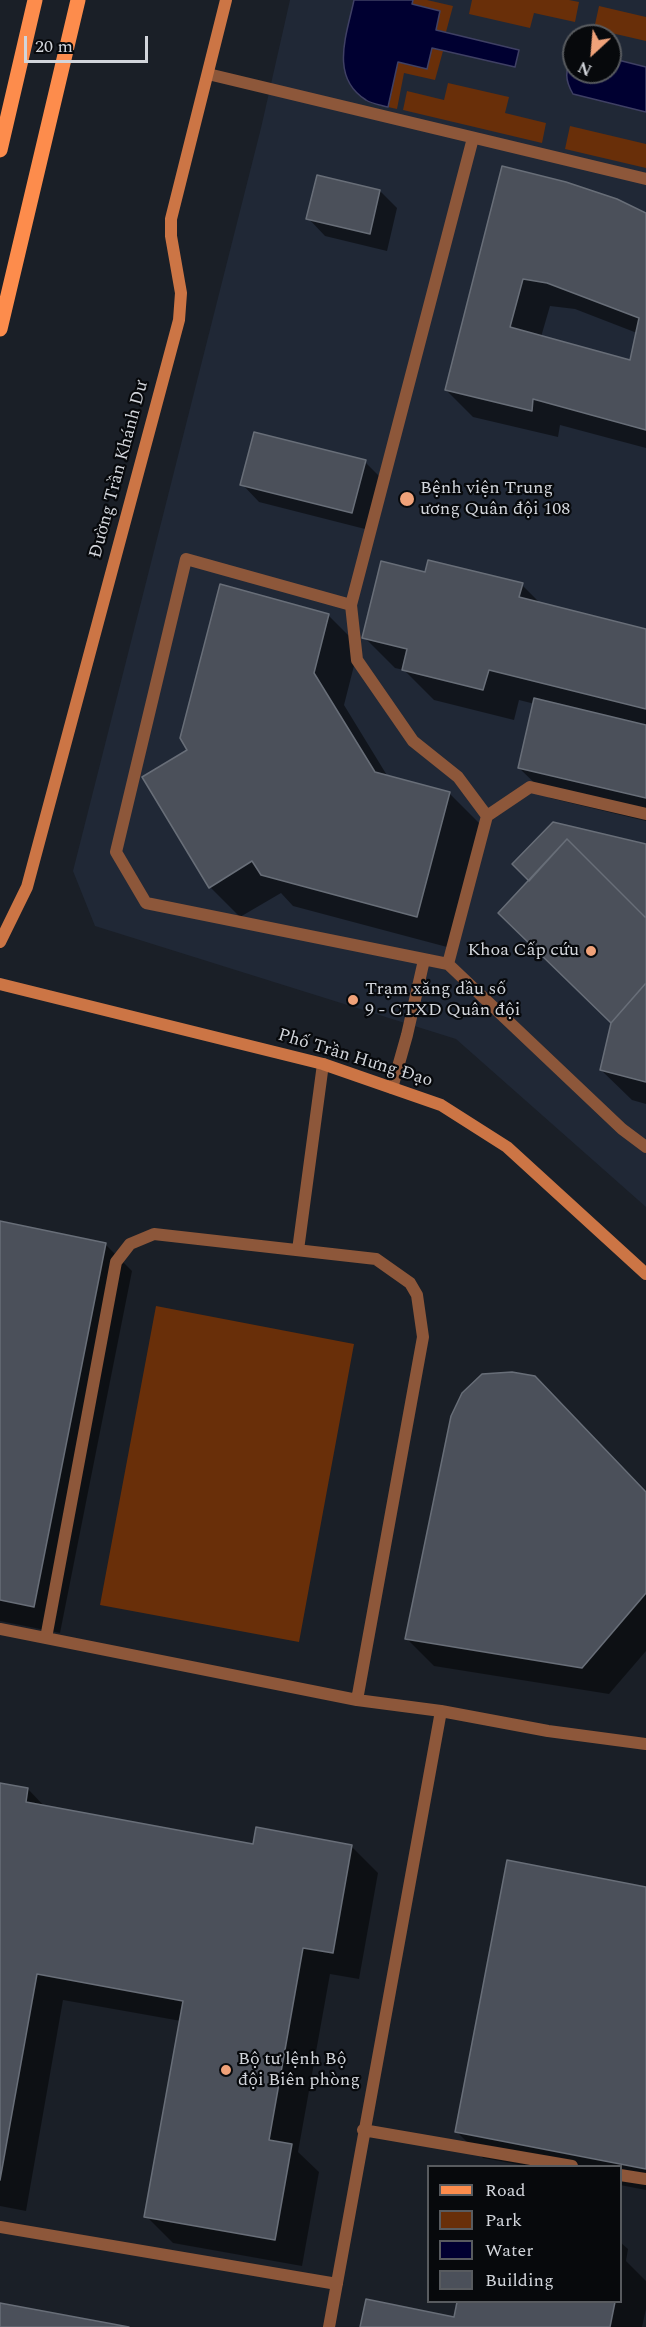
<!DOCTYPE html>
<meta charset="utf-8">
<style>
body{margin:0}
#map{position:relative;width:646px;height:2327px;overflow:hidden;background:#1a1f27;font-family:Spectral,serif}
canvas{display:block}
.legend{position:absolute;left:427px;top:2165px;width:195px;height:138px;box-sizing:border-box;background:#07090c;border:2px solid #585b5f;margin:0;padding:8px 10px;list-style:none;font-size:18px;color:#d2d5db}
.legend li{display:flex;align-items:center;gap:12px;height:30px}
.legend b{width:30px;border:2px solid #585b5f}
.north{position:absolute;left:562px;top:24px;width:60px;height:60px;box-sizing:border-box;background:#07090c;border:2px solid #585b5f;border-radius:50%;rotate:206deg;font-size:16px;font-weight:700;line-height:24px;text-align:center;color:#d2d5db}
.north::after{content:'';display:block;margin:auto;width:21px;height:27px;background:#f0a279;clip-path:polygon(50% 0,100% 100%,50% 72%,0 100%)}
.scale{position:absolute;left:24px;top:36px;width:124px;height:27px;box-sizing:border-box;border:3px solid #d2d5db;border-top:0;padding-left:8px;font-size:18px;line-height:21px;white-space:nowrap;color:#d2d5db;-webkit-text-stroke:4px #07090c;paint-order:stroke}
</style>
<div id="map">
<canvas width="646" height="2327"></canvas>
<ul class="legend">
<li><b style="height:8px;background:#fd8c4c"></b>Road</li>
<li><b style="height:16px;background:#692f09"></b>Park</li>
<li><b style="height:16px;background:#000031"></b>Water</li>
<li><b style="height:16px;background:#4b505a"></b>Building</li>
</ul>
<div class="north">N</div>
<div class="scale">20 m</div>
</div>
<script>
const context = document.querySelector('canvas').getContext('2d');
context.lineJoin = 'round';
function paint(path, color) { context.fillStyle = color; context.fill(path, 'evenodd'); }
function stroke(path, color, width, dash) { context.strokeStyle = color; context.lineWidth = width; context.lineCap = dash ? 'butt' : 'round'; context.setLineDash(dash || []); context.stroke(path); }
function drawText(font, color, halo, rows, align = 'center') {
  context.font = font + ' Spectral,serif'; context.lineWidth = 4.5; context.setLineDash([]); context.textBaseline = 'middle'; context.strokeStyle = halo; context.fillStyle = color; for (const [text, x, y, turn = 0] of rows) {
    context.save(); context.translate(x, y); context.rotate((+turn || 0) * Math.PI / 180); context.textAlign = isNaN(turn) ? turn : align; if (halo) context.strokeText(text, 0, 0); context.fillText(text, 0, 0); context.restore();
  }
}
paint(new Path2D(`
 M290,0h356v1207l-190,-168 -361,-113 -22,-55 188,-743zM574,36h36v36h-36z`), '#202836');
paint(new Path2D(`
 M413,0h14l26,6 -7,26 -10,-2 -24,-26z
 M472,0h97l10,2 -4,20 -41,-9 -4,15 -61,-14z
 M599,6l47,11v24l-52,-12z
 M432,48l11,3 -8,29 -31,-7 -7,36 -9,-2 10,-45z
 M448,83l61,14 -4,16 41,10 -4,20 -139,-33 4,-19 37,9z
 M570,126l76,18v24l-81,-19z
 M156,1306l198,38 -55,298 -199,-37z`), '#692f09');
const water = new Path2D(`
 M354,0h59l-1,4 28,7 -4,19 83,20 -4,17 -83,-19 -5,21 -29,-7 -10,45c-7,-2 -16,-3 -22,-7 -37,-23 -19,-66 -12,-100z
 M574,57v15h36v-14l36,9v45l-73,-18c-8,-14 -9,-24 1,-37z`);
paint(water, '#000031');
stroke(water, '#3f4064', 1.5);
paint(new Path2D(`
 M503,168l143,47v233l-86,-23 -2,12 -85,-20 -27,-27zM550,306l25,3 62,24 -6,29 -90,-25z
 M380,191l17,17 -10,43 -62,-15 -17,-18z
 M365,462l17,17 -13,51 -110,-28 -17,-18z
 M426,574l96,11 19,19 105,26v191l-96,-23 -31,-30 16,-64 -16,-4 -5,20 -80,-20 -30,-30 -9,-2 -31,-31z
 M328,615l31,31 -15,59 44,72 61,16 31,31 -33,123 -154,-41 -12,-13 -41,24 -30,-30 -21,-137z
 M646,846v258l-14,-4 -31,-30 12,-47 -82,-142z
 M0,1223l105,21 27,27 -72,362 -60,-12z
 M646,1493v158l-37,43 -175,-28 -27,-27z
 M0,1784l28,5 17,18 209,38 97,1 27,27 -19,106 -29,-5 -32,178 21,20 -17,94 -129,-23 -27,-27 35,-195 -118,-21 -37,211 -26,-5z
 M646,1889v301l-26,-5v-19h-94l-43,-8 -27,-27z
 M620,2242l8,7 -2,12 20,20v28l-4,18h-281l94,-8 3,-17h162z`), '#0007');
const building = new Path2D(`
 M502,166l64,16 51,17 29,14v217l-113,-31 -1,12 -87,-21zM523,279l24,4 92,35 -9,42 -120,-33z
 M317,175l63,15 -10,44 -64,-15z
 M254,432l112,28 -14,53 -112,-28z
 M428,560l95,23 -4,14 127,32v80l-157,-39 -6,20 -81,-20 5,-21 -45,-11 19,-77 44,11z
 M220,584l109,30 -15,59 61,99 75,20 -33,125 -156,-42 -9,-14 -43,27 -67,-111 45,-27 -7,-12z
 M534,698l112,27v73l-128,-30z
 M553,822l93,22v74l-79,-79 -38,42 -17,-17z
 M567,839l79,79v65l-35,40 -113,-110z
 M646,983v99l-46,-12 11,-47z
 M0,1221l106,22 -72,364 -34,-7z
 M512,1372l23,4 111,116v101l-64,75 -177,-29 46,-223 11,-23 20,-19z
 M0,1783l28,5 -2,14 227,42 3,-17 96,18 -19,108 -30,-5 -34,192 23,4 -17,96 -131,-23 39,-216 -146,-27 -37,206z
 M507,1860l139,27v282l-191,-37z
 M366,2299l88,18 3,-15h158l-5,25h-250z
 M0,2303l129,24h-129z`);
paint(building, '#4b505a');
stroke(building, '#686e78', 1.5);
stroke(new Path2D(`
 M208,74l438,105
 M473,138l-122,467 -165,-46 -70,293 30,51 302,61 174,165 24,18
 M351,605l6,55 56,81 45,36 29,39 -39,148
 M487,816l43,-29 116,27
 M392,1088l15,-53 17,-75
 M298,1250l25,-186
 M0,1629l357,71 84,11 107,20 98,13
 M46,1638l70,-376 14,-18 24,-10 222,25 34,24 7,12 6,42 -66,363
 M363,2130l209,36
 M620,2175l26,4
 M0,2227l337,57
 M329,2327l112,-616`), '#8d573a', 12);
stroke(new Path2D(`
 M0,942l27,-55 152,-567 2,-27 -10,-57v-17l55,-219
 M0,984l323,80 118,41 66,42 139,127`), '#cc7545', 12);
stroke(new Path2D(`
 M0,150l35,-150
 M0,329l78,-329`), '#fd8c4c', 15);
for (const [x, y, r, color] of [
 [407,499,8,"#f0a279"],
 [591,951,6,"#f0a279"],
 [353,1000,6,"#f0a279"],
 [226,2070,6,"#f0a279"]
]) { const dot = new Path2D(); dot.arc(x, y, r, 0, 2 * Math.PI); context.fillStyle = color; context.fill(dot); stroke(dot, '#07090c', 2); }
drawText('18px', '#d2d5db', '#07090c', [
 ["Đường Trần Khánh Dư",120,470,-75],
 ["Phố Trần Hưng Đạo",355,1059,17]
]);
drawText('18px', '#d2d5db', '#07090c', [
 ["Bệnh viện Trung",420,489],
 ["ương Quân đội 108",420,510],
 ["Khoa Cấp cứu",579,951,"right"],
 ["Trạm xăng dầu số",365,990],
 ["9 - CTXD Quân đội",365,1011],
 ["Bộ tư lệnh Bộ",238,2060],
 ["đội Biên phòng",238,2081]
], 'left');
</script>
